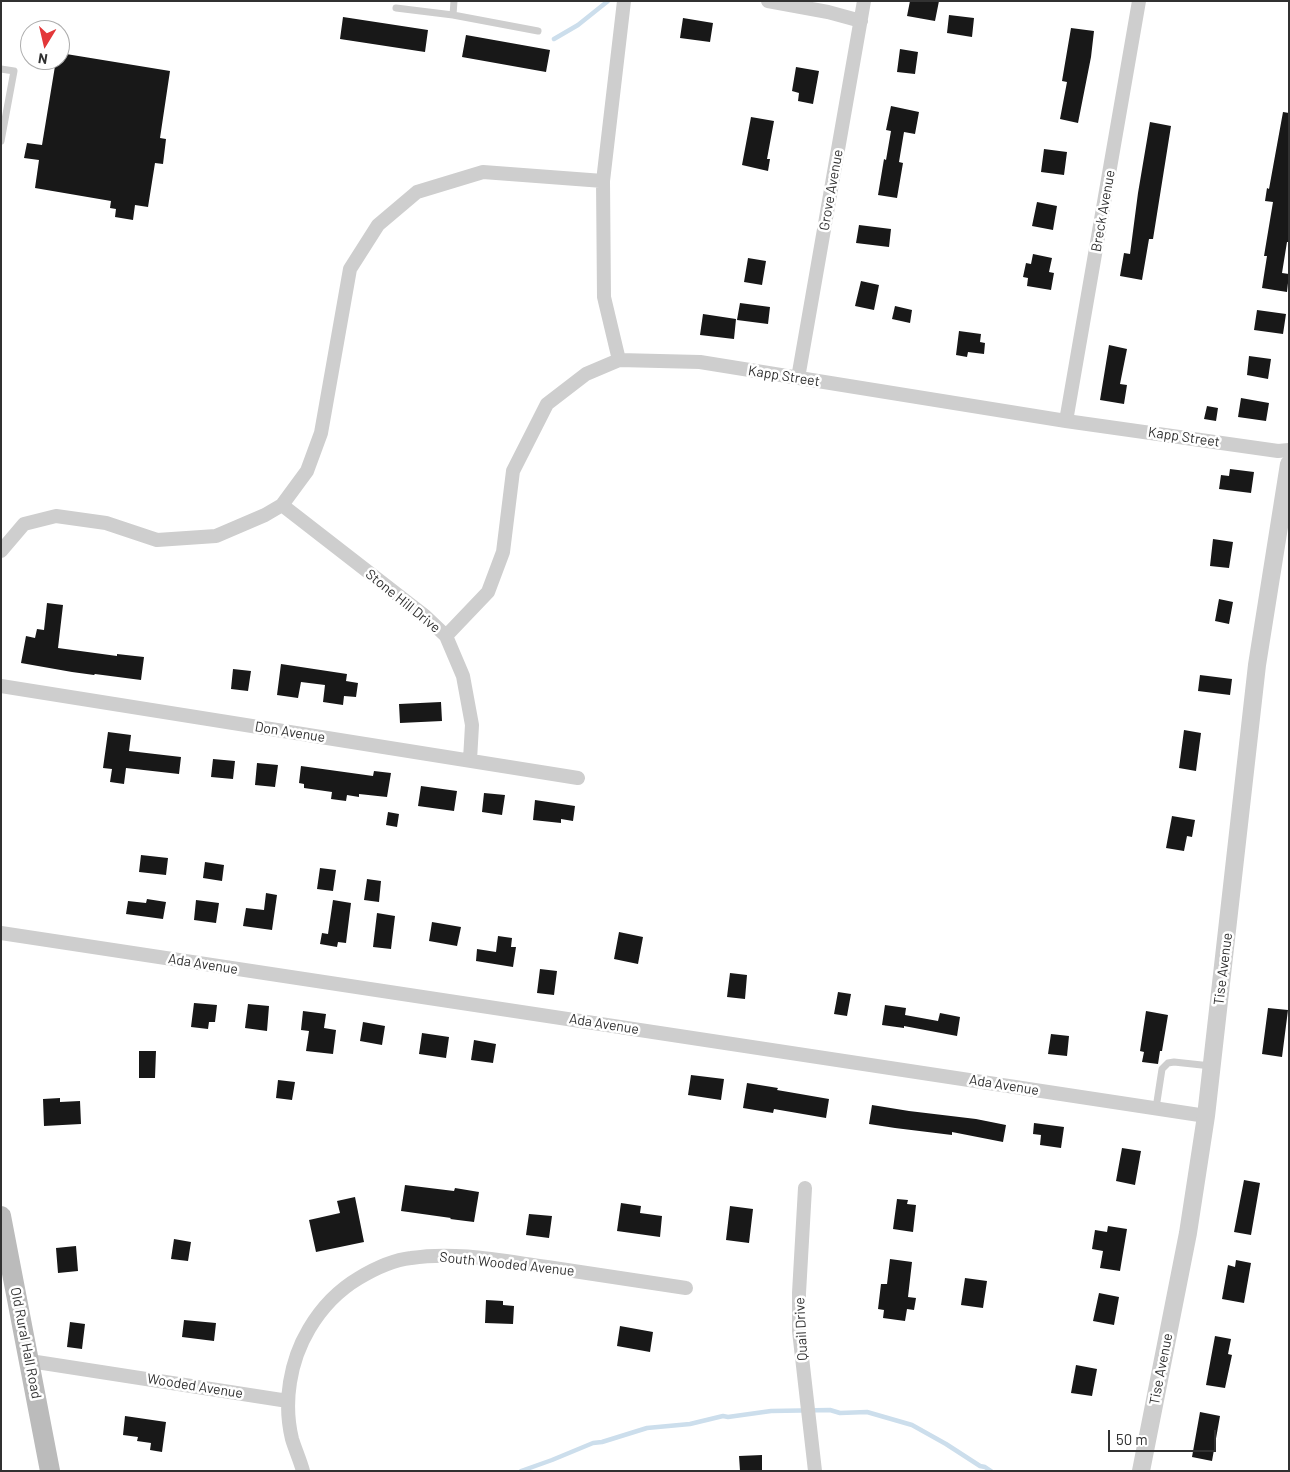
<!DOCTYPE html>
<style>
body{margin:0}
#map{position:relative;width:1290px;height:1472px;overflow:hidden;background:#fff;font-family:Barlow,sans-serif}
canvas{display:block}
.frame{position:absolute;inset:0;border:2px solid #313131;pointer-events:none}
.north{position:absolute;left:20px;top:20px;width:50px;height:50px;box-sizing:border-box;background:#fff;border:1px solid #adadad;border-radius:50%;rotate:189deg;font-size:14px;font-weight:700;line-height:20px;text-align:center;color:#313131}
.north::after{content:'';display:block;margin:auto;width:18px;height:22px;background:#e33739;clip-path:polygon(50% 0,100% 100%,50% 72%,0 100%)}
.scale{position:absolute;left:1108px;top:1430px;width:108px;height:22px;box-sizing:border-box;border:2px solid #313131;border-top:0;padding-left:6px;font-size:15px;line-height:18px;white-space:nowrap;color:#313131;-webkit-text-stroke:4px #fff;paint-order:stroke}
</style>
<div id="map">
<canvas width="1290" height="1472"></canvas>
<div class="frame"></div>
<div class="north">N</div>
<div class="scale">50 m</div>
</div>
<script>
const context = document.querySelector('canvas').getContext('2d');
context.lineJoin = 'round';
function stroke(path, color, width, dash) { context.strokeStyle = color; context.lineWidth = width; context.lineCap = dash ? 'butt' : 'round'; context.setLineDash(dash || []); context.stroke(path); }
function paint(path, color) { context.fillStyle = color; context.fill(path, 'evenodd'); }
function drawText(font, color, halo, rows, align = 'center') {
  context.font = font + ' Barlow,sans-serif'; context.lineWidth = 5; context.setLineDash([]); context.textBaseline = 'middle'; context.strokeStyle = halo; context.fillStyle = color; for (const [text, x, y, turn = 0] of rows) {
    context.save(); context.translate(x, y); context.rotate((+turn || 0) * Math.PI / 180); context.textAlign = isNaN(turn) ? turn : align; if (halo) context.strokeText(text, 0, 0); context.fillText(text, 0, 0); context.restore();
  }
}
stroke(new Path2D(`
 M554,39l24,-14 30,-24
 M521,1471l31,-11 41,-17 9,-1 45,-14 43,-4 33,-8 5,1 43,-6 59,-1 10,3 27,-1 45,13 34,19 34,22 5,1 6,4`), '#ccdeec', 4.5);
paint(new Path2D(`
 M910,1h29l-4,20 -28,-5z
 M949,15l25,3 -2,19 -25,-4z
 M343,17l85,13 -3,22 -85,-13z
 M683,18l30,5 -3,19 -30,-4z
 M1071,28l23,3 -3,26 -13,66 -18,-4 7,-37 -5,-1z
 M466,35l84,15 -4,22 -84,-15z
 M900,49l18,3 -3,22 -18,-2z
 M60,53l110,18 -10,67 6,1 -3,25 -8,-1 -7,44 -13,-2 -2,15 -18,-3 1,-8 -6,-1 1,-7 -76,-13 4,-28 -15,-2 3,-15 15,2 14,-85h4z
 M796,67l23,4 -6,33 -15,-3 1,-8 -7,-2z
 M891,106l28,6 -4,22 -11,-2 -5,30 4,1 -6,35 -19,-3 6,-36 2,1 5,-29 -5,-1z
 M1283,112l6,1v129h-2l-5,31 7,1 -2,18 -25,-4 5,-32h-3l9,-54 -8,-1 2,-13 2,1z
 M751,117l23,4 -7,38h3l-2,12 -26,-6z
 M1150,122l21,4 -18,113h-4l-7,41 -22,-4 4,-23 6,1 8,-61z
 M1044,149l23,3 -3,23 -23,-3z
 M1037,202l20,4 -4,24 -21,-4z
 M859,225l32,4 -2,18 -33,-4z
 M1033,254l19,4 -3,14 5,1 -3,17 -24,-4 1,-8 -5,-1 3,-14 5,1z
 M748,258l18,3 -4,24 -18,-3z
 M861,281l18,4 -5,25 -19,-4z
 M740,303l30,4 -2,17 -31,-4z
 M895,306l17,4 -2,13 -18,-4z
 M1257,310l29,4 -3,20 -29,-4z
 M703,314l33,5 -2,20 -34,-4z
 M959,331l22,3 -1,8 5,1 -1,11 -16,-2 -1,5 -11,-2z
 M1109,345l18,4 -7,35 7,1 -3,19 -24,-4z
 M1249,356l22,3 -3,20 -21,-4z
 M1241,398l28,5 -3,18 -28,-4z
 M1207,406l11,2 -2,13 -12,-2z
 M1230,469l24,3 -3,21 -32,-4 2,-14 8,1z
 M1213,539l20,3 -4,26 -19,-2z
 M1219,599l14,3 -4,22 -14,-3z
 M47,603l16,2 -5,43 59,8v-2l27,3 -3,23 -46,-6 -1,1 -22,-3 -51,-9 5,-27 9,2 2,-9 7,1z
 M281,664l66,10 -1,7 12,2 -2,14 -12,-1 -1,9 -20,-3 2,-17 -24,-3 -3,16 -21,-3z
 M233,669l18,2 -3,20 -17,-2z
 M1200,675l32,4 -2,16 -32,-4z
 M441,702l1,19 -42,2 -1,-19z
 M1184,730l17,3 -5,38 -17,-3z
 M108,732l23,3 -2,16 52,6 -2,17 -53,-6 -2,16 -14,-2 2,-13 -9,-1z
 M213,759l22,2 -2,18 -22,-2z
 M257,763l21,2 -3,22 -20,-2z
 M301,766l72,10 1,-5 17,2 -4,24 -28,-3v3l-12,-2 -1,6 -15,-2 1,-7 -28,-4v-4l-5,-1z
 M421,786l36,5 -3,20 -36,-5z
 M484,793l21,2 -3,20 -20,-3z
 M535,800l40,6 -2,15 -12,-2v4l-28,-3z
 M388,812l11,2 -2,13 -11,-2z
 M1172,816l23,4 -3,17 -5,-1 -3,15 -18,-3z
 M141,855l27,3 -2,17 -27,-3z
 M205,862l19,3 -2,16 -19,-3z
 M320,868l16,2 -3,21 -16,-2z
 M367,879l14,2 -2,21 -15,-2z
 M266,893l11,2 -5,35 -29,-4 3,-18 18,2z
 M147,899l19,3 -3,17 -37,-5 2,-13 18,2z
 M196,900l23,3 -3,20 -22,-3z
 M333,900l18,3 -5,40 -8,-1 -1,5 -17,-3 2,-11 6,1z
 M377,913l18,3 -4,33 -18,-2z
 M432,922l29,5 -4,19 -28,-5z
 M619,932l24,5 -5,27 -24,-5z
 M498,936l14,2 -1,9h5l-3,20 -37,-6 1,-12 19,3z
 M540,969l17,2 -3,24 -17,-2z
 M730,973l17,2 -2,24 -18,-2z
 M838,992l13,2 -4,22 -13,-2z
 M194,1003l23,2 -2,17h-6l-1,7 -17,-2z
 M248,1004l21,2 -2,25 -22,-3z
 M885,1005l21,3 -1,7 33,6 2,-8 20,4 -3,19 -53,-10v2l-22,-3z
 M1268,1008l20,2 -6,47 -20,-3z
 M303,1011l23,3 -2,14 12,2 -3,24 -27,-3 3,-20 -8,-1z
 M1146,1011l22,4 -6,36h-2l-2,13 -16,-2 2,-10 -4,-1z
 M363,1022l22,4 -3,19 -22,-4z
 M422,1033l27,4 -3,21 -27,-4z
 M1051,1034l18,2 -2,20 -19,-2z
 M474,1040l22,4 -3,19 -22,-3z
 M139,1051h17l-1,27h-16z
 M691,1075l33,4 -3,21 -33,-5z
 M278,1080l17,2 -3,18 -16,-2z
 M747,1083l31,5 -1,2 52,9 -3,19 -52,-9 -1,4 -30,-5z
 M60,1098v4l20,-1 1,23 -37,2 -1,-27z
 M872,1105l37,6 67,8 30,6 -3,17 -51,-10v3l-57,-7 -26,-4z
 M1034,1123l30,4 -3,21 -21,-3 1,-10 -8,-1z
 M1122,1148l19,3 -6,34 -19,-4z
 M1244,1180l16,3 -9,52 -17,-3z
 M405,1185l49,6 1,-3 24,4 -5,30 -24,-3 1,-1 -50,-7z
 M355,1197l9,45 -48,10 -7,-32 31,-7 -3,-12z
 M897,1199l11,1 -1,4 9,1 -3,27 -20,-3z
 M621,1203l20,3 -1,7 22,3 -2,21 -43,-6z
 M730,1206l23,3 -4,34 -23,-3z
 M529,1214l23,2 -3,22 -23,-3z
 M1108,1226l19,3 -7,42 -20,-3 3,-17 -11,-2 3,-19 12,2z
 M174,1239l17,3 -3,19 -17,-2z
 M76,1246l2,25 -20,2 -2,-25z
 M890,1259l22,3 -4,35 8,1 -2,12 -7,-1 -2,12 -22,-3 1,-8 -6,-1 3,-25h6z
 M1236,1260l15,3 -7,40 -22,-4 6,-34 7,2z
 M965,1278l22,3 -4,27 -22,-3z
 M1099,1293l20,4 -5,28 -21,-4z
 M486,1300l17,1v4l11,1 -1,18 -28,-1z
 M184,1320l32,3 -2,18 -32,-4z
 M70,1322l15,2 -3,25 -15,-2z
 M620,1326l33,6 -3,20 -33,-6z
 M1215,1336l16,3 -3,15 4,1 -7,33 -19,-3z
 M1076,1365l21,4 -5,27 -21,-3z
 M1200,1412l20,4 -8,45 -20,-4z
 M125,1416l41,6 -4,30 -12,-2 1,-7 -14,-2 1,-4 -15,-2z
 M762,1455v16h-22l-1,-15z`), '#181818');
stroke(new Path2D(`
 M396,8l57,7 1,-14
 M453,15l85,16
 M1,69l13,2 -13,70
 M1156,1108l6,-39 6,-6 6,-1 37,4`), '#cecece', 7);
stroke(new Path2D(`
 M768,1l60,11 33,9
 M619,360l-15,-63 -1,-116 21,-180
 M798,378l66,-377
 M1066,421l73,-420
 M282,505l143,111 21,20 17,40 9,49 -2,35
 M1,551l23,-27 32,-8 50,7 51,17 59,-4 49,-21 17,-10 25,-34 14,-38 29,-164 28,-44 39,-33 66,-20 120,9
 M446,636l42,-44 15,-40 10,-81 34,-67 39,-30 33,-14 81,2 366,59 212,30 11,-1
 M1,686l577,92
 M1,933l1205,183
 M805,1188l-6,105v38l16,140
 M30,1361l258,40
 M303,1471c-3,-11 -8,-22 -11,-32 -9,-37 -2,-78 17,-110 13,-22 28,-38 50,-51 15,-9 34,-18 52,-20 45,-7 92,3 136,9 47,7 93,14 139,21`), '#cecece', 14);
stroke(new Path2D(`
 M1141,1471l47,-238 18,-117 51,-451 32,-201`), '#cecece', 18);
stroke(new Path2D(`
 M1,1216l49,255`), '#bbb', 20);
drawText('14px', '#313131', '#fff', [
 ["Grove Avenue",831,190,-80],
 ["Breck Avenue",1103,211,-80],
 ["Kapp Street",784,376,9],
 ["Kapp Street",1184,437,8],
 ["Stone Hill Drive",403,601,39],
 ["Don Avenue",290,732,9],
 ["Ada Avenue",203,964,9],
 ["Tise Avenue",1223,969,-83],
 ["Ada Avenue",604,1024,9],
 ["Ada Avenue",1004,1085,9],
 ["South Wooded Avenue",507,1264,6],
 ["Quail Drive",801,1329,-93],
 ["Old Rural Hall Road",26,1343,79],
 ["Tise Avenue",1161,1369,-79],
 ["Wooded Avenue",195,1386,9]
]);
</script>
